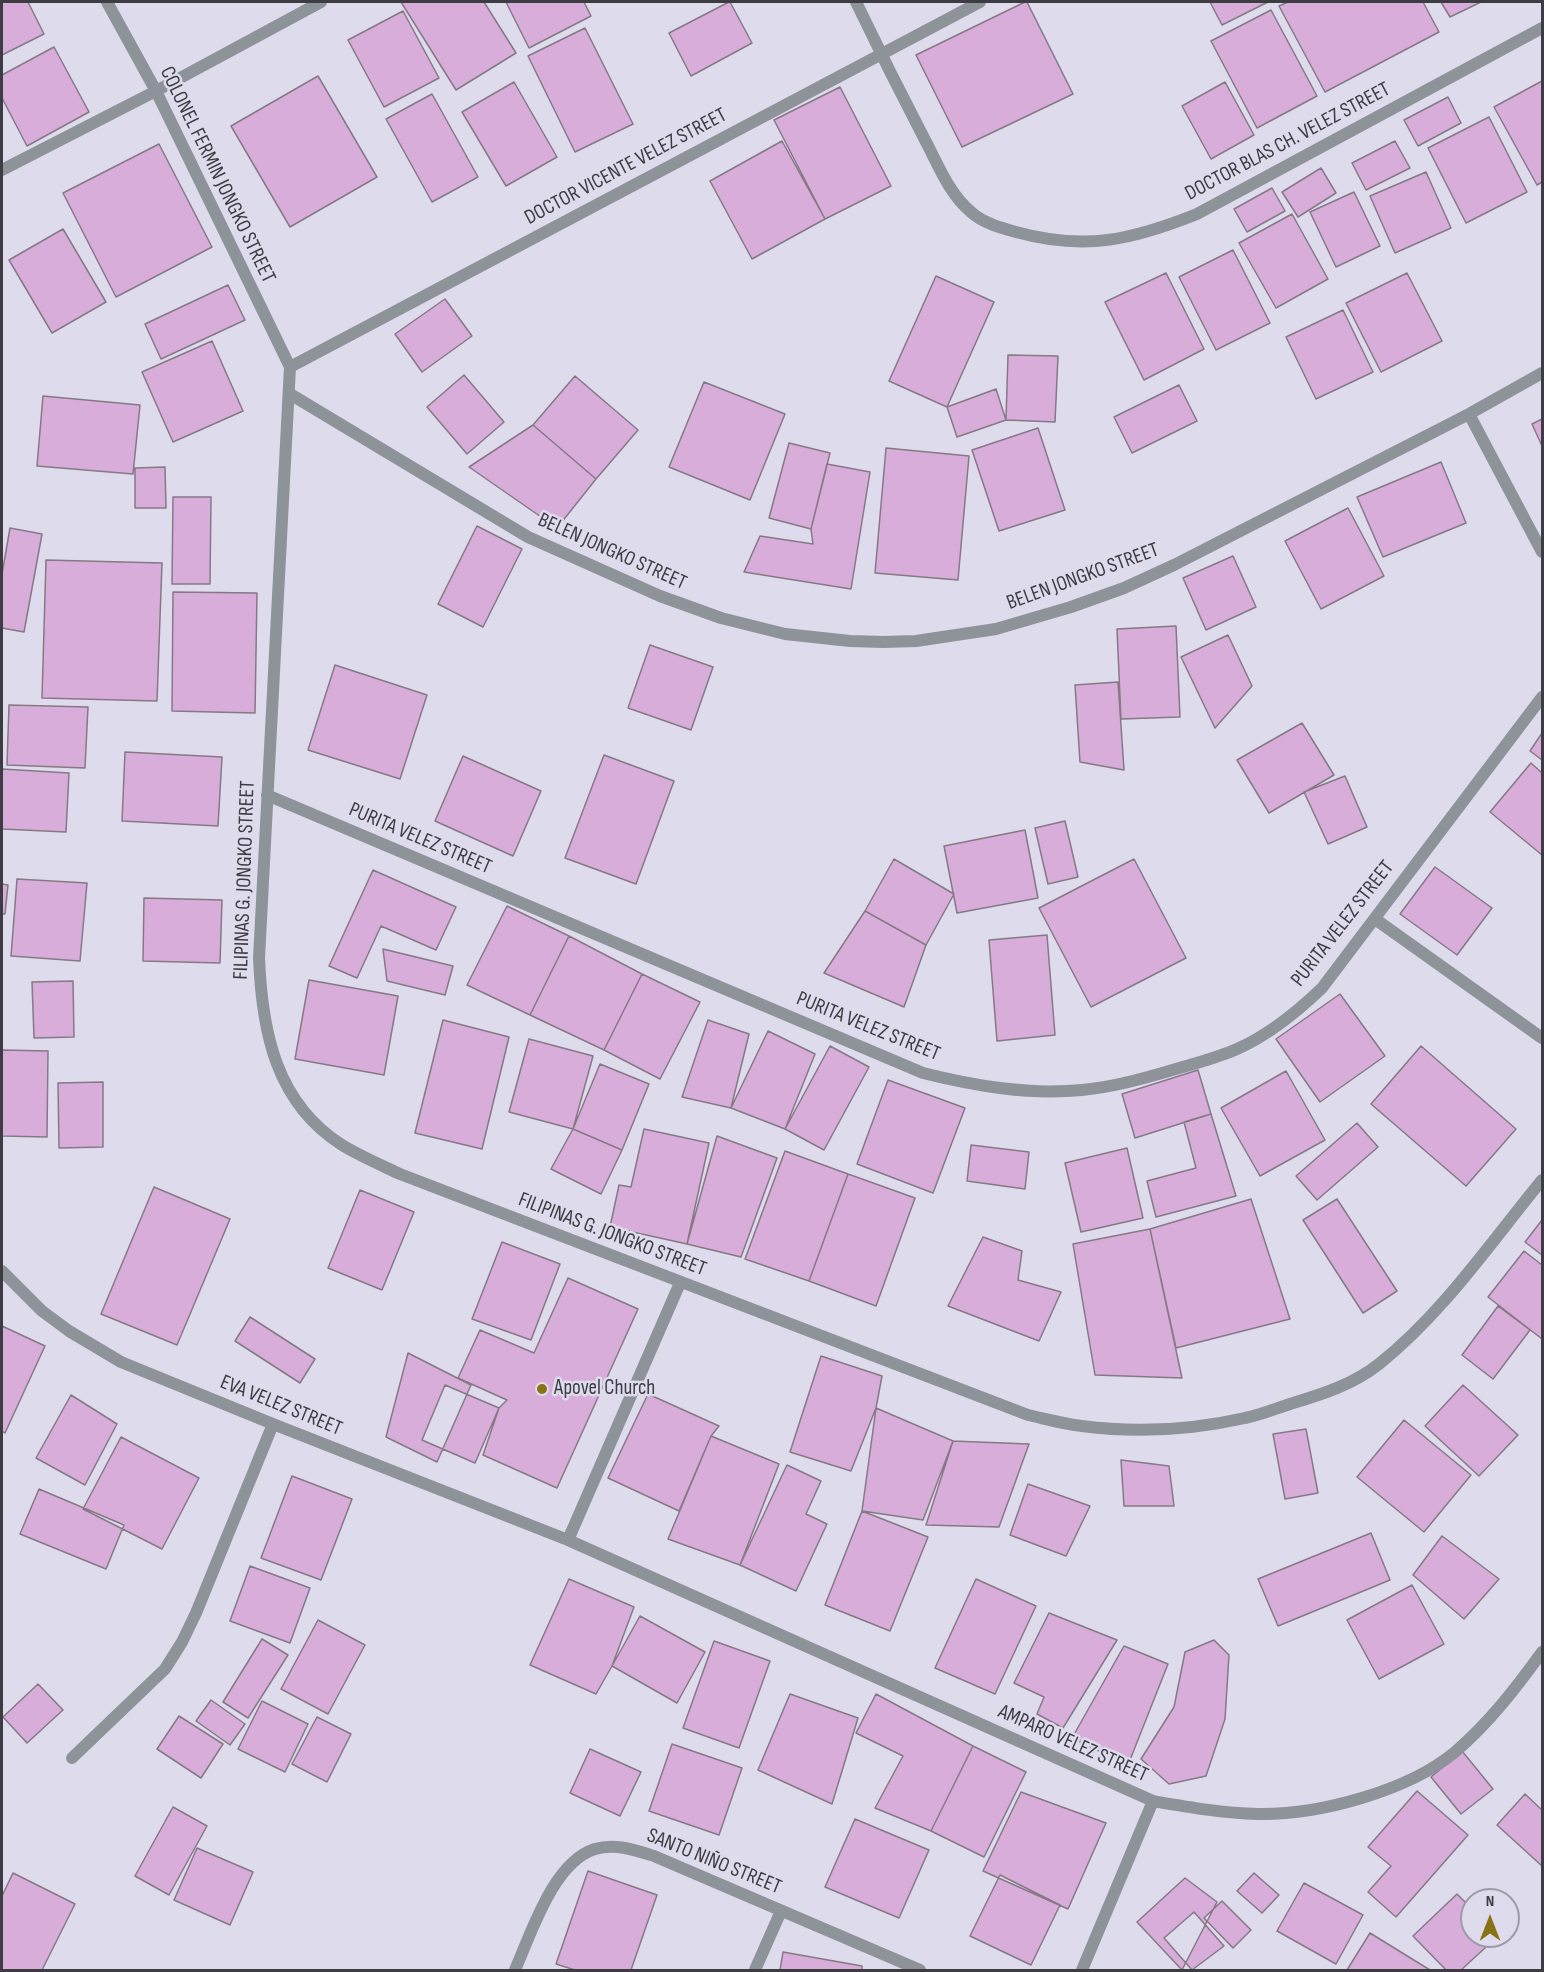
<!DOCTYPE html>
<meta charset="utf-8">
<style>
body{margin:0}
#map{position:relative;width:1544px;height:1972px;overflow:hidden;background:#dedbed;font-family:"Sofia Sans Condensed",sans-serif}
canvas{display:block}
.frame{position:absolute;inset:0;border:3px solid #3d3c43;pointer-events:none}
.north{position:absolute;left:1460px;top:1888px;width:60px;height:60px;box-sizing:border-box;background:#dedbed;border:2px solid #9e9ba9;border-radius:50%;rotate:0deg;font-size:16px;font-weight:700;line-height:24px;text-align:center;color:#3d3c43}
.north::after{content:'';display:block;margin:auto;width:21px;height:27px;background:#887214;clip-path:polygon(50% 0,100% 100%,50% 72%,0 100%)}
</style>
<div id="map">
<canvas width="1544" height="1972"></canvas>
<div class="frame"></div>
<div class="north">N</div>
</div>
<script>
const context = document.querySelector('canvas').getContext('2d');
context.lineJoin = 'round';
function paint(path, color) { context.fillStyle = color; context.fill(path, 'evenodd'); }
function stroke(path, color, width, dash) { context.strokeStyle = color; context.lineWidth = width; context.lineCap = dash ? 'butt' : 'round'; context.setLineDash(dash || []); context.stroke(path); }
function drawText(font, color, halo, rows, align = 'center') {
  context.font = font + ' "Sofia Sans Condensed",sans-serif'; context.lineWidth = 5; context.setLineDash([]); context.textBaseline = 'middle'; context.strokeStyle = halo; context.fillStyle = color; for (const [text, x, y, turn = 0] of rows) {
    context.save(); context.translate(x, y); context.rotate((+turn || 0) * Math.PI / 180); context.textAlign = isNaN(turn) ? turn : align; if (halo) context.strokeText(text, 0, 0); context.fillText(text, 0, 0); context.restore();
  }
}
const building = new Path2D(`
 M2,2h26l16,32 -42,21z
 M401,2h83l32,51 -60,37z
 M506,2h78l7,14 -62,32z
 M729,2h1l22,41 -61,33 -22,-43z
 M1025,2h2l46,92 -111,53 -46,-92z
 M1210,2h58l-46,23z
 M1288,2h135l16,30 -114,60 -46,-86z
 M1441,2h40l-31,15z
 M1271,10l46,86 -60,32 -46,-87z
 M403,11l36,67 -55,29 -36,-67z
 M585,28l48,96 -58,28 -47,-96z
 M54,47l35,65 -62,34 -25,-48v-23z
 M318,76l59,101 -87,50 -59,-101z
 M1542,81v101l-5,3 -43,-78z
 M514,82l43,75 -51,29 -44,-74z
 M1225,82l29,53 -43,24 -29,-53z
 M840,87l51,99 -66,33 -51,-99z
 M432,94l46,83 -46,25 -46,-83z
 M1448,97l13,26 -43,23 -14,-26z
 M1489,117l38,75 -61,31 -38,-75z
 M782,141l43,78 -73,40 -42,-78z
 M1395,141l15,27 -44,22 -14,-27z
 M159,144l53,103 -96,50 -53,-104z
 M1321,168l15,25 -38,24 -16,-25z
 M1426,172l25,56 -56,25 -25,-57z
 M1272,188l13,23 -38,21 -13,-23z
 M1354,192l26,54 -44,21 -26,-55z
 M1292,214l36,65 -52,29 -37,-65z
 M63,229l43,73 -54,31 -43,-73z
 M1233,250l37,73 -54,27 -37,-73z
 M1166,273l38,76 -60,31 -39,-78z
 M1407,273l35,68 -61,31 -35,-69z
 M936,276l58,26 -47,105 -58,-26z
 M228,285l17,35 -84,39 -16,-35z
 M445,299l27,37 -50,36 -27,-38z
 M1343,310l30,62 -57,27 -30,-62z
 M212,341l31,70 -70,31 -31,-70z
 M1008,355l50,1 -3,66 -49,-2z
 M464,375l40,47 -37,32 -40,-47z
 M575,376l63,54 -42,49 -63,-54z
 M704,382l81,32 -35,86 -81,-33z
 M1179,385l18,36 -65,32 -18,-36z
 M996,389l10,31 -49,17 -10,-30z
 M43,396l97,9 -7,69 -96,-8z
 M1542,419v27l-10,-22z
 M533,425l63,54 -39,49 -88,-61z
 M1038,428l27,82 -66,21 -27,-81z
 M789,443l41,10 -19,76 -42,-11z
 M886,448l83,8 -11,124 -83,-7z
 M1441,462l25,61 -83,34 -26,-60z
 M827,464l43,8 -19,117 -107,-17 16,-36 53,8 -2,-15z
 M165,467l1,41h-31v-40z
 M173,497h38l-1,87h-38z
 M1348,508l36,68 -63,33 -36,-68z
 M477,526l45,23 -39,78 -45,-23z
 M10,528l32,6 -18,98 -22,-4v-54z
 M1233,556l23,51 -50,23 -23,-52z
 M46,560l116,3 -5,138 -115,-3z
 M173,592l84,1 -2,120 -83,-2z
 M1176,626l4,91 -59,2 -4,-90z
 M1228,635l24,51 -37,42 -34,-71z
 M650,645l63,22 -22,63 -63,-22z
 M335,665l92,30 -27,84 -92,-29z
 M1118,682l6,88 -44,-8 -5,-77z
 M9,705l79,2 -3,61 -78,-3z
 M1302,723l32,52 -65,38 -32,-53z
 M1542,733v27l-12,-9z
 M125,752l97,5 -4,69 -96,-5z
 M604,755l70,26 -38,103 -71,-26z
 M463,756l78,35 -28,65 -78,-35z
 M1531,763l11,10v82l-52,-43z
 M2,769l67,4 -3,59 -64,-3z
 M1345,776l22,51 -39,17 -24,-52z
 M1065,821l13,56 -30,7 -13,-56z
 M1025,830l13,68 -81,15 -13,-67z
 M894,859l60,35 -28,51 -61,-34z
 M1134,859l52,99 -95,49 -52,-99z
 M1435,867l57,41 -35,47 -57,-41z
 M373,870l83,37 -20,43 -55,-24 -24,52 -28,-12z
 M17,879l70,4 -7,78 -69,-5z
 M2,884l6,1 -3,29h-3z
 M144,898l78,2 -2,63 -77,-2z
 M507,906l62,30 -39,79 -63,-30z
 M865,911l61,34 -22,62 -80,-34z
 M1047,935l8,100 -58,6 -8,-101z
 M569,936l73,38 -38,76 -74,-35z
 M383,949l70,17 -8,29 -58,-14z
 M642,974l58,28 -40,77 -56,-29z
 M309,980l89,16 -14,79 -89,-16z
 M73,981l1,56 -40,1 -2,-56z
 M1340,994l45,62 -65,46 -44,-63z
 M443,1020l66,17 -27,112 -67,-16z
 M708,1020l41,14 -18,74 -49,-11z
 M768,1031l47,23 -30,75 -54,-21z
 M529,1039l64,17 -20,73 -64,-17z
 M830,1046l39,21 -45,83 -39,-21z
 M1421,1046l95,83 -50,57 -95,-82z
 M2,1050l46,1 -1,86 -45,-1z
 M600,1064l49,20 -27,66 -49,-21z
 M1198,1070l13,44 -76,24 -13,-44z
 M1286,1071l39,69 -65,36 -39,-68z
 M888,1080l77,28 -32,85 -76,-29z
 M103,1082v65l-44,1 -1,-65z
 M1211,1114l25,82 -80,21 -9,-36 49,-13 -12,-46z
 M1357,1123l21,24 -61,53 -21,-24z
 M573,1129l49,21 -21,44 -50,-25z
 M644,1129l65,14 -22,101 -77,-17 9,-42 12,2z
 M717,1136l60,22 -36,99 -54,-13z
 M971,1145l58,7 -4,37 -58,-8z
 M1127,1148l16,70 -62,14 -16,-69z
 M785,1151l63,23 -39,107 -64,-22z
 M848,1174l67,24 -39,108 -67,-25z
 M154,1187l76,32 -53,126 -76,-31z
 M360,1190l54,22 -32,78 -54,-22z
 M1251,1199l39,120 -114,29 -26,-119z
 M1337,1199l60,92 -34,22 -60,-93z
 M1542,1220v35l-17,-13z
 M1150,1229l32,149 -87,-3 -22,-131z
 M983,1237l39,14 -4,29 43,12 -22,49 -91,-35z
 M502,1242l58,22 -29,76 -59,-21z
 M1524,1251l18,14v74l-54,-42z
 M568,1278l70,31 -81,179 -74,-33 16,-47 8,-8 -49,-22 22,-48 54,23z
 M1498,1306l32,24 -37,49 -31,-24z
 M250,1317l65,42 -15,24 -65,-42z
 M2,1326l43,20 -40,87 -3,-2z
 M408,1353l63,32 -34,77 -51,-25z
 M821,1356l61,20 -6,32 -25,63 -61,-19z
 M445,1385l54,23 -24,55 -53,-23z
 M1463,1385l55,50 -39,41 -54,-50z
 M648,1394l71,32 -8,10 -32,75 -71,-33z
 M71,1395l46,29 -32,61 -49,-27z
 M876,1408l77,33 -30,79 -61,-9z
 M1404,1420l67,55 -47,57 -67,-55z
 M1306,1429l12,64 -33,6 -12,-65z
 M711,1436l68,28 -39,101 -72,-26z
 M121,1437l78,41 -37,71 -79,-40z
 M953,1441l76,3 -30,83 -73,-2z
 M1121,1460l48,6 5,40h-50z
 M787,1465l34,16 -15,33 21,10 -31,67 -56,-26z
 M292,1476l60,23 -31,81 -60,-22z
 M1028,1484l62,22 -24,50 -56,-21z
 M39,1489l85,36 -18,44 -86,-35z
 M862,1511l66,26 -38,94 -65,-26z
 M1371,1533l19,47 -112,46 -20,-47z
 M1442,1536l57,43 -35,40 -51,-44z
 M250,1566l60,22 -20,55 -60,-22z
 M569,1579l65,28 -22,59 -16,28 -66,-29z
 M976,1579l60,27 -41,88 -60,-26z
 M1412,1585l32,59 -65,35 -32,-59z
 M1049,1613l68,27 -54,88 -26,-14 7,-17 -30,-14z
 M640,1616l65,36 -28,51 -65,-37z
 M318,1620l47,25 -37,69 -47,-25z
 M262,1639l26,16 -40,63 -25,-16z
 M1214,1640l15,15 -4,64 -19,57 -37,8 -28,-25 33,-52 11,-55z
 M714,1641l56,20 -31,87 -56,-20z
 M1124,1646l44,18 -40,101 -56,-27z
 M38,1684l25,26 -36,33 -24,-26z
 M790,1694l68,24 -26,86 -74,-34z
 M876,1694l97,52 -42,85 -56,-23 28,-52 -47,-23z
 M211,1700l34,24 -15,21 -34,-24z
 M262,1701l46,23 -23,48 -47,-23z
 M179,1716l44,28 -22,34 -44,-29z
 M317,1717l34,17 -24,48 -35,-18z
 M672,1744l70,24 -23,67 -70,-24z
 M973,1746l53,26 -42,85 -53,-26z
 M590,1749l51,23 -21,44 -50,-23z
 M1462,1751l31,38 -32,25 -30,-37z
 M1417,1791l51,44 -72,82 -28,-25 23,-26 -23,-19z
 M1021,1792l85,31 -38,86 -85,-38z
 M1525,1794l17,16v56l-45,-41z
 M173,1807l34,19 -38,69 -34,-19z
 M855,1819l74,31 -30,68 -74,-31z
 M197,1848l56,24 -23,53 -56,-25z
 M588,1871l69,24 -26,75h-56l-19,-6z
 M13,1873l62,31 -33,66h-40v-74z
 M1254,1873l25,22 -17,18 -25,-22z
 M1000,1875l60,30 -29,60 -61,-29z
 M1185,1878l32,24 -35,68 -45,-48z
 M1304,1883l59,32 -27,49 -59,-33z
 M1457,1894l15,15v27h26l-37,34h-15l-33,-34z
 M1222,1901l29,29 -18,18 -29,-30z
 M1194,1912l30,34 -32,24 -28,-32z
 M1370,1933l60,37h-83z
 M783,1952l79,14v4h-82z`);
paint(building, '#d9adda');
stroke(building, '#857985', 1.5);
stroke(new Path2D(`
 M107,2l49,89 134,276 -31,591c3,74 17,145 83,187 18,11 39,20 58,29l628,241c18,4 36,9 54,11 54,7 110,4 163,-8 16,-3 32,-10 48,-15 30,-9 61,-19 86,-39 64,-51 112,-122 163,-184
 M856,2c22,46 45,92 69,138 13,24 24,54 46,72 12,11 30,16 45,20 69,19 116,8 181,-18l345,-186
 M2,170l154,-79 165,-89
 M290,367l690,-365
 M290,394l238,143 132,59 61,22 64,16 65,7 33,1 33,-1 80,-12 75,-22 53,-19 50,-23 295,-151 73,-41
 M1469,414l73,138
 M267,795l656,278c52,13 105,22 159,17 32,-3 63,-12 94,-21 20,-6 41,-11 61,-20 32,-14 60,-37 85,-61l220,-291
 M1375,919l167,119
 M2,1271l40,40 27,20 52,31 152,62 295,116 585,261c35,6 69,12 105,13 61,1 150,-23 197,-62 34,-29 61,-64 87,-100
 M568,1540l112,-257
 M72,1758l93,-89 17,-27 14,-29 77,-189
 M515,1970c16,-36 38,-108 80,-121 20,-6 40,1 59,7l266,114
 M755,1970l26,-59
 M1082,1970l71,-169`), '#8e9299', 12);
for (const [x, y, r, color] of [
 [542,1389,6,"#887214"]
]) { const dot = new Path2D(); dot.arc(x, y, r, 0, 2 * Math.PI); context.fillStyle = color; context.fill(dot); stroke(dot, '#dedbed', 2); }
drawText('21px', '#3d3c43', '#dedbed', [
 ["DOCTOR BLAS CH. VELEZ STREET",1288,142,-28],
 ["DOCTOR VICENTE VELEZ STREET",626,167,-28],
 ["COLONEL FERMIN JONGKO STREET",217,175,64],
 ["BELEN JONGKO STREET",612,552,24],
 ["BELEN JONGKO STREET",1083,577,-20],
 ["PURITA VELEZ STREET",420,839,23],
 ["FILIPINAS G. JONGKO STREET",245,880,-88],
 ["PURITA VELEZ STREET",1343,924,-52],
 ["PURITA VELEZ STREET",868,1027,22],
 ["FILIPINAS G. JONGKO STREET",612,1235,21],
 ["EVA VELEZ STREET",281,1406,22],
 ["AMPARO VELEZ STREET",1073,1744,24],
 ["SANTO NIÑO STREET",714,1862,22]
]);
drawText('21px', '#3d3c43', '#dedbed', [
 ["Apovel Church",554,1389]
], 'left');
</script>
